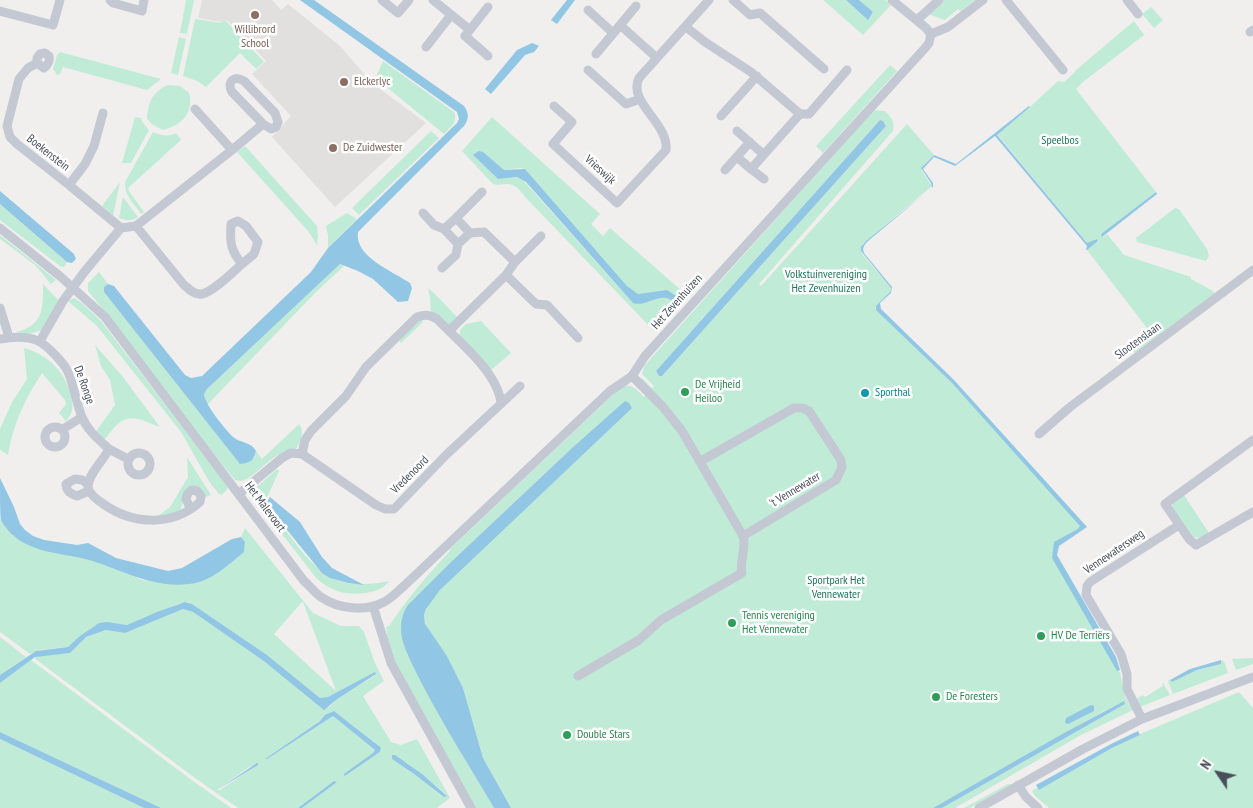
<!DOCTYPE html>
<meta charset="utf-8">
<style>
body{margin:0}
#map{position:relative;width:1253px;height:808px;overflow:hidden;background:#f1efee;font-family:"PT Sans Narrow",sans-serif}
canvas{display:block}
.north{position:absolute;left:1193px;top:748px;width:50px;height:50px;-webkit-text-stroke:4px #fff;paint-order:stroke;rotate:304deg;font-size:14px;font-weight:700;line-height:20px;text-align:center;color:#484f5a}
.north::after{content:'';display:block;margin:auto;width:18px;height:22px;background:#484f5a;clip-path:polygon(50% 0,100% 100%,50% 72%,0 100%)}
</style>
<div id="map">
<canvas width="1253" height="808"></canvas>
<div class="north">N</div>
</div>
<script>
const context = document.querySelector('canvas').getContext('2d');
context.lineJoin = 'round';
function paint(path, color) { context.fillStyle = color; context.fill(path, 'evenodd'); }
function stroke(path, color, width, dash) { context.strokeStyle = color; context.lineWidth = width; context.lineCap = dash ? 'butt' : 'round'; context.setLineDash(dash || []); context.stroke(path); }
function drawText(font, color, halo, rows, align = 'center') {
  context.font = font + ' "PT Sans Narrow",sans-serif'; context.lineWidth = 5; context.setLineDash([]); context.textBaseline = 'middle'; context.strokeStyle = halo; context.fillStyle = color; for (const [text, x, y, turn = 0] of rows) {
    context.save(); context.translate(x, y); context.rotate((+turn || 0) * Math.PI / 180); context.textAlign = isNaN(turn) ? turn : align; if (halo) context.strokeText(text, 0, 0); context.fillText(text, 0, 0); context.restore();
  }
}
paint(new Path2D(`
 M202,0h70l9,10 7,-6 52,42 32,37 54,40 -91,84 -63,-70 19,-21 -39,-42 14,-13 -38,-40 -7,-1v2l-23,-4z`), '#e1e0df');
paint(new Path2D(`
 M186,0h8l-7,34 -7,-1z
 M823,0h23l22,19 5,-7 -14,-12h26l6,5 -28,30z
 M944,0h31l-14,11 -3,-2 -13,11 -17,-6z
 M1151,7l12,13 -9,8 -12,-14z
 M195,19l26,4 1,-3 5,2 37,40 -8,7 -16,-16 -34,34 -9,-6 -14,-5z
 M1134,21l10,14 -61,47 -7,7 80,103 -55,42 2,3 4,-3 17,21 67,22v2l22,12 3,4 -79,59 -4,-3 20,-15 -66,-86 11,-9 -3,-2 -5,4h-3l-90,-109 33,-27 28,-26 6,1 11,-10 1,-2z
 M179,37l7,2 -8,36 -7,-2z
 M60,52l101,27 -14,11 -84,-23 -3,7 -3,1 -4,-6 4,-14z
 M383,61l71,51c4,10 -3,15 -10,22l-66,-54 -2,-3z
 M890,65l7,6 -74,82 -7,-7z
 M168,85l12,1 9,7c5,20 -7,32 -26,37l-10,-5 -6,-6c1,-16 5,-27 21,-34z
 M874,110l11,1c7,7 10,11 8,20l-134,153 2,2 146,-162 27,31 -10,9 -2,7 10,15 -69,58 -2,7 2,4 28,33v3l-16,17 77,75 132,144 -24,16 -5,9 65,121 5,24 8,13 -52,25 -126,73h-13l183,-104v-1h-5l-18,9 -169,96h-422l-28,-50 -20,-70 -16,-32 -21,-28 -2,-13 5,-12 11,-13 54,-53 77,-88 -120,113 -45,46 -4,10v17l5,19 26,50 61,104h-19l-74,-129 -13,-37 -2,-15 3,-1c18,-27 39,-52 61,-75v-2l170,-161c11,-6 16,1 24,9l6,-7 -9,-11 1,-1 10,10 2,-2 -12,-12 2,-8zM880,120l3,1 3,5 -224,250h-3l-3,-5z
 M135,117l6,1 2,5 6,7 -18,33h-9z
 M492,117l108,97 -9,10 12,12 7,-8 72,63 -1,8 -14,-9 -29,4 -11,-8 -102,-117 -5,-1 -16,2 -31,-15 25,24 19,-2 6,3 110,123c15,4 30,-15 42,1l-21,27 -127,-132c-6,-7 -10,-15 -21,-15 -5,0 -7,2 -13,0l-31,-33z
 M431,131l8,7 -80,77 -7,-7z
 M153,132c8,4 15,5 23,1l5,7 -53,48 1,3 15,21 -3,2c-7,-10 -17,-19 -16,-32z
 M245,146l72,80 1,10 -1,9 -9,-14 -71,-79z
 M120,182l-7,34 -11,-10z
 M123,197l15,20c-7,4 -12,4 -19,1z
 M0,204l67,58 -3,5 -4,-1 -60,-46z
 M1175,208l4,1 28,40 2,7 -3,5 -69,-19 -1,-4z
 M347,213l10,6 -29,29v-13l-2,-9z
 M0,235l56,45 -5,4 -16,-19 -35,-26z
 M340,264l4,2 -27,25 -110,114 -3,-11 3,-5z
 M99,272l9,12 -4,3v5l136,171 15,-6 1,-6 6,8 37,-35c6,7 2,19 -4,26 -22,1 -30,18 -48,29l-5,2 -7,-1c-52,-61 -96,-128 -147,-189v-8z
 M43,284l16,17 -17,29 -13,4 -13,-2c28,-7 27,-24 27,-48z
 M428,288l6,5 24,25 -9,7h-2l-16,-13 -1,-14z
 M74,298l9,6 18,17 127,166 -1,2 -5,6 -3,-1 -9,-11 -29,-51 -84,-106 -29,-25z
 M421,319l2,3 -22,21 -2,-3z
 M481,321l30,32 -20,17 -31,-34v-6l6,-6z
 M95,345l28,32 37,50c-32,-13 -35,-14 -56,13l-9,-7 20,-28 -5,-25 -9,-14z
 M24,348c23,6 42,24 47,48 2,11 3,16 -5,25l-7,-8 7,-9 -1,-4 -23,-27c-18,28 -28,49 -34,82l-8,-5v-21l12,-27 15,-23z
 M187,457l24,38 -5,2 -6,-7 -15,4 -5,18 -25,6 15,-11 18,-30z
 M277,469l2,2 -14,31c8,13 18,25 28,38 29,38 47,51 96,41 -8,14 -38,15 -52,10 -8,-3 -14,-7 -20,-12l-67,-86z
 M1184,495l25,38 -9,5 -10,-2 -18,-29 1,-4z
 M0,519l10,13 26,16 50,11 30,10 26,11 24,3 22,1 31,-12 25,-20 1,-10 -4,-5 4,-9 68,85 28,13h18l5,6 11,31 9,18 -21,15 28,46 10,3 16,-6 33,59 -13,10h-135l35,-27h-3l-36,27h-60l-43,-30 -161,-120 6,-3 30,-2 12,-14 4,-2 20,-7 19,3 58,-24 10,3 136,95 7,-7 38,-24 2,-3 -48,24 -8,1 -53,-43 -78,-53 -11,2 -51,21 -14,-2 -19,3 -26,21 -29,3 -9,4 -30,-22zM302,602h1l33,89 -62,-57zM334,711l43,33 4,6 -1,2 -34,24 27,-23 2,-3 -42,-34 -66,43h-2zM392,759l15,4 39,31 -2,3 -30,-23zM259,764l-39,26h-3l32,-23z
 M0,637l26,20 -26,18z
 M1253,658v6l-17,6 -4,-11z
 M31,660l162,121 38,27h-70l-161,-76v-49z
 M1220,660l4,1 4,12 -55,21 -5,-13 2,-2 2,3 25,-12 24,-6z
 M1163,683l7,12 -30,12 -4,-8 7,-4 2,2 18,-11 -1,-2z
 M1239,692l14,16v100h-204l-14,-12 -3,-5 6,-4 1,3 73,-42 28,-13v-1z
 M0,739l144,69h-144z
 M1008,784h4l-42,24h-6z`), '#c0ebd7');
paint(new Path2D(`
 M300,0h14l150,106c5,7 5,13 0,20l-106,106c-4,25 36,40 52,51l2,5 -4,13 -10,1 -25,-23 -15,-8 -18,-7 -133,125 -3,5c1,11 21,35 29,43 9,7 17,4 23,14 -2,10 -7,12 -16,13l-136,-172v-5l4,-3 6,2 71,89 6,3 11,-2 109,-104 17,-24 129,-125 2,-4 -2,-7z
 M567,0h8l-18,24 -6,-4z
 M846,0h13l14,12 -5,8z
 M532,43l7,3 -5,6 -9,3 -34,39 -6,-5 32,-39z
 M1029,106l1,1 -33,28 90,108 10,-4 1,2 -11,9h-1l1,-4 -92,-110 -40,30 -21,-9 -11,12 10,14v4l-65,54c-4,4 -6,7 -4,12l28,34 -1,6 -11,10 1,6 73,71 133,147 -28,19 -2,9 59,102 4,13 -3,1 -65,-113 2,-16 24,-13 2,-3 -128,-143 -76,-73v-4l15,-15v-3l-30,-37v-4l5,-6 66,-53 -1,-5 -10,-15 13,-13 22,9z
 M880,120l3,1 3,5 -224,250h-3l-3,-5z
 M479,151l4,1 21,18 21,-1 102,117 11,8 29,-4 14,9 -6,5c-12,-16 -28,4 -42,-1l-107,-121 -9,-5 -19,2 -25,-24z
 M0,191l74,63 2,5 -4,4 -5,-1 -67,-58z
 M1156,192l1,2 -55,43 -1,-3z
 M625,401l4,2 3,5 -192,182 -14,19 -2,6 1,9 22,32 16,32 20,70 28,50h-17c-24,-41 -50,-82 -72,-124 -7,-15 -16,-29 -20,-46 -2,-11 -1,-24 6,-33l43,-43 120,-113z
 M0,478l14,29 6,17 5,6 8,6 11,4 33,5 11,-2 28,15 52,13 14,-3 50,-29 9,-2 4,5 -1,10c-16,13 -33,30 -55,32 -37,5 -70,-16 -104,-25 -20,-5 -41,-6 -59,-15 -10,-5 -20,-14 -25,-24 -1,-7 -1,-32 -1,-42z
 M270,497l30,25 22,35 10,11 32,17 -16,-2 -18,-5 -8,-5 -52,-64 -4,-6z
 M185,602l7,2 75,51 53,43 8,-1 47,-25 1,2 -40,26 -12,10 -59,-48 -72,-50 -10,-3 -58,24 -19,-3 -20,7 -16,16 -35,4 -35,26v-8l36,-24 32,-4 12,-11 19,-13 8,-1 20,3 30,-13z
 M1221,660v4l-24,6 -25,12 -2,-2 20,-11z
 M1124,701l1,3 -183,104h-9l131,-75z
 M1091,705l3,1v5l-26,13 -3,-1 1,-5z
 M334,711l45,35 2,2 -1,4 -32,22 -4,2v-2l29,-21 2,-3 -42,-34 -66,43h-2l55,-38 5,-6z
 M1138,731l2,4 -28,13 -73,42 -3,-5 75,-41z
 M0,732l161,76h-17l-144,-69z
 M392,755h3l27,19 25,22 -3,1 -30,-23 -22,-15z
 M257,763h1v2l-41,25z
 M334,781l3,1 -35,26h-4z`), '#91c6e4');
stroke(new Path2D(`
 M110,0l3,3 29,8 2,-11
 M382,0l16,13 11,-13
 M433,0l37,30
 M733,0l17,15 10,-2 64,56
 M892,0l34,28 5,6
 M1006,0l57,70
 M1127,0l11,14
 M588,10l25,23
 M0,11l53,14 7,-25
 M917,20l22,-20
 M620,25l37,33
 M686,27l19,15 46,30 49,42h9l38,-44
 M1250,32l3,-2
 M931,34l17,-7 35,-27
 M426,47l25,-32
 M596,54l40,-48
 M488,56l-23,-20 23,-29
 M37,63v-5l3,-4 5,-1 4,3c1,5 0,8 -5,12l-7,-5 -9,5 -9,11 -12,47 3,11 7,7 52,41 52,43
 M588,70l38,34 14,-5
 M554,106l18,16 -19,22 64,59 49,-53c3,-27 -39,-48 -27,-72l70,-78
 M721,116l36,-40
 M737,131l26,23
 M232,150l31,-26 8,5 5,-2 2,-5 -3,-9 -31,-32c-9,-6 -18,0 -12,11l31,32
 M737,157l14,12 49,-55
 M751,169l13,10
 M725,170l25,-28
 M69,185l16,-21 9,-18 9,-33
 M423,213l11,12 10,4 12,-11
 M238,221l8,5 12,16 -4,12 -12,10c-12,-14 -12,-22 -11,-40z
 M136,226l48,59c6,5 11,10 18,9 11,-2 31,-22 40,-30
 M0,228l61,49 44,40 199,264c6,5 11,12 17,16 17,12 45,15 63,5 8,-4 14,-11 21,-17l205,-194 22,-15 13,-20 281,-309 3,-4 2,-9
 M444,229l14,15
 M470,233l-14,-15 26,-26
 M442,268l14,-13 2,-11 12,-11 14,-1 31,30
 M506,275l30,29 11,1 31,33
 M0,308l9,29
 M449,331l57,-56 9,-13 26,-26
 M0,339c12,-2 27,-3 38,2 9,4 26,22 30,31 6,14 8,30 14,45 5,13 16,22 27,32 -6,12 -20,24 -21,37 0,7 8,13 14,17 30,22 70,24 98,-1l1,-6 -4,-5 -5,-1 -4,3 -2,6 4,9
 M40,341l23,-40 22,-30 36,-43 15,-2 96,-76 -37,-41
 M45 437a10 10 0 1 1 20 0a10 10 0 1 1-20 0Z
 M63,429l19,-12
 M1039,434l31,-27 183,-137
 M1253,440l-88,64 24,35 7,6 57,-33
 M109,449l19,10
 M128 464a11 11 0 1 1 22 0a11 11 0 1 1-22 0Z
 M302,454l74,51 9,4h9l52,-54 74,-69
 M701,461l93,-53h8l7,3 32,49 1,7 -6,13 -93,56
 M88,484l-6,-4 -7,-1 -9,5c0,8 6,10 11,12l12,-5
 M240,493l42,-35 9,-5 11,1 3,-14 6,-9 35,-35 20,-29 51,-50c9,-3 13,-2 20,2 21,22 62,54 64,85
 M373,606l18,57 80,145
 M578,676l61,-36 22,-20 81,-47c-3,-12 5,-25 1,-37l-61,-105 -19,-24 -31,-31
 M1142,719l-15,-30v-15l-6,-20 -35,-59 1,-9 3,-4 89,-57
 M1018,785l8,12 12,11
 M979,808l104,-59 59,-30 111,-42`), '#c3c8d2', 9);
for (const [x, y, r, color] of [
 [255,15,5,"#8d6e63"],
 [344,82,5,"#8d6e63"],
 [333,148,5,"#8d6e63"],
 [685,392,5,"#2e9e5b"],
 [865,393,5,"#0f9aa8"],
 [732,623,5,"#2e9e5b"],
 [1041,636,5,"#2e9e5b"],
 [936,697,5,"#2e9e5b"],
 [567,735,5,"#2e9e5b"]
]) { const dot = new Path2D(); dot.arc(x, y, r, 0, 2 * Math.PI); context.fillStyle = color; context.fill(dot); stroke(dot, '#fff', 2); }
drawText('12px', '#785e54', '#fff', [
 ["Willibrord",255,30,"center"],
 ["School",255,44,"center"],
 ["Elckerlyc",354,82],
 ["De Zuidwester",343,148]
], 'left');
drawText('12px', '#1f7557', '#fff', [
 ["Speelbos",1060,141],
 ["Volkstuinvereniging",826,275],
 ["Het Zevenhuizen",826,289],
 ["Sportpark Het",836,581],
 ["Vennewater",836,595]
]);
drawText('12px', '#484f5a', '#fff', [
 ["Boekenstein",48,153,38],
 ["Vrieswijk",600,170,42],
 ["Het Zevenhuizen",677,302,-48],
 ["Slootenslaan",1138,341,-36],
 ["De Ronge",84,385,70],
 ["Vredenoord",410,475,-45],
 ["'t Vennewater",795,490,-31],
 ["Het Malevoort",265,507,53],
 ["Vennewatersweg",1114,552,-34]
]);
drawText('12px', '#27864d', '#fff', [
 ["De Vrijheid",695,385],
 ["Heiloo",695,399],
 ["Tennis vereniging",742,616],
 ["Het Vennewater",742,630],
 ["HV De Terriërs",1051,636],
 ["De Foresters",946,697],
 ["Double Stars",577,735]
], 'left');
drawText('12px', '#0d838f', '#fff', [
 ["Sporthal",875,393]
], 'left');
</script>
